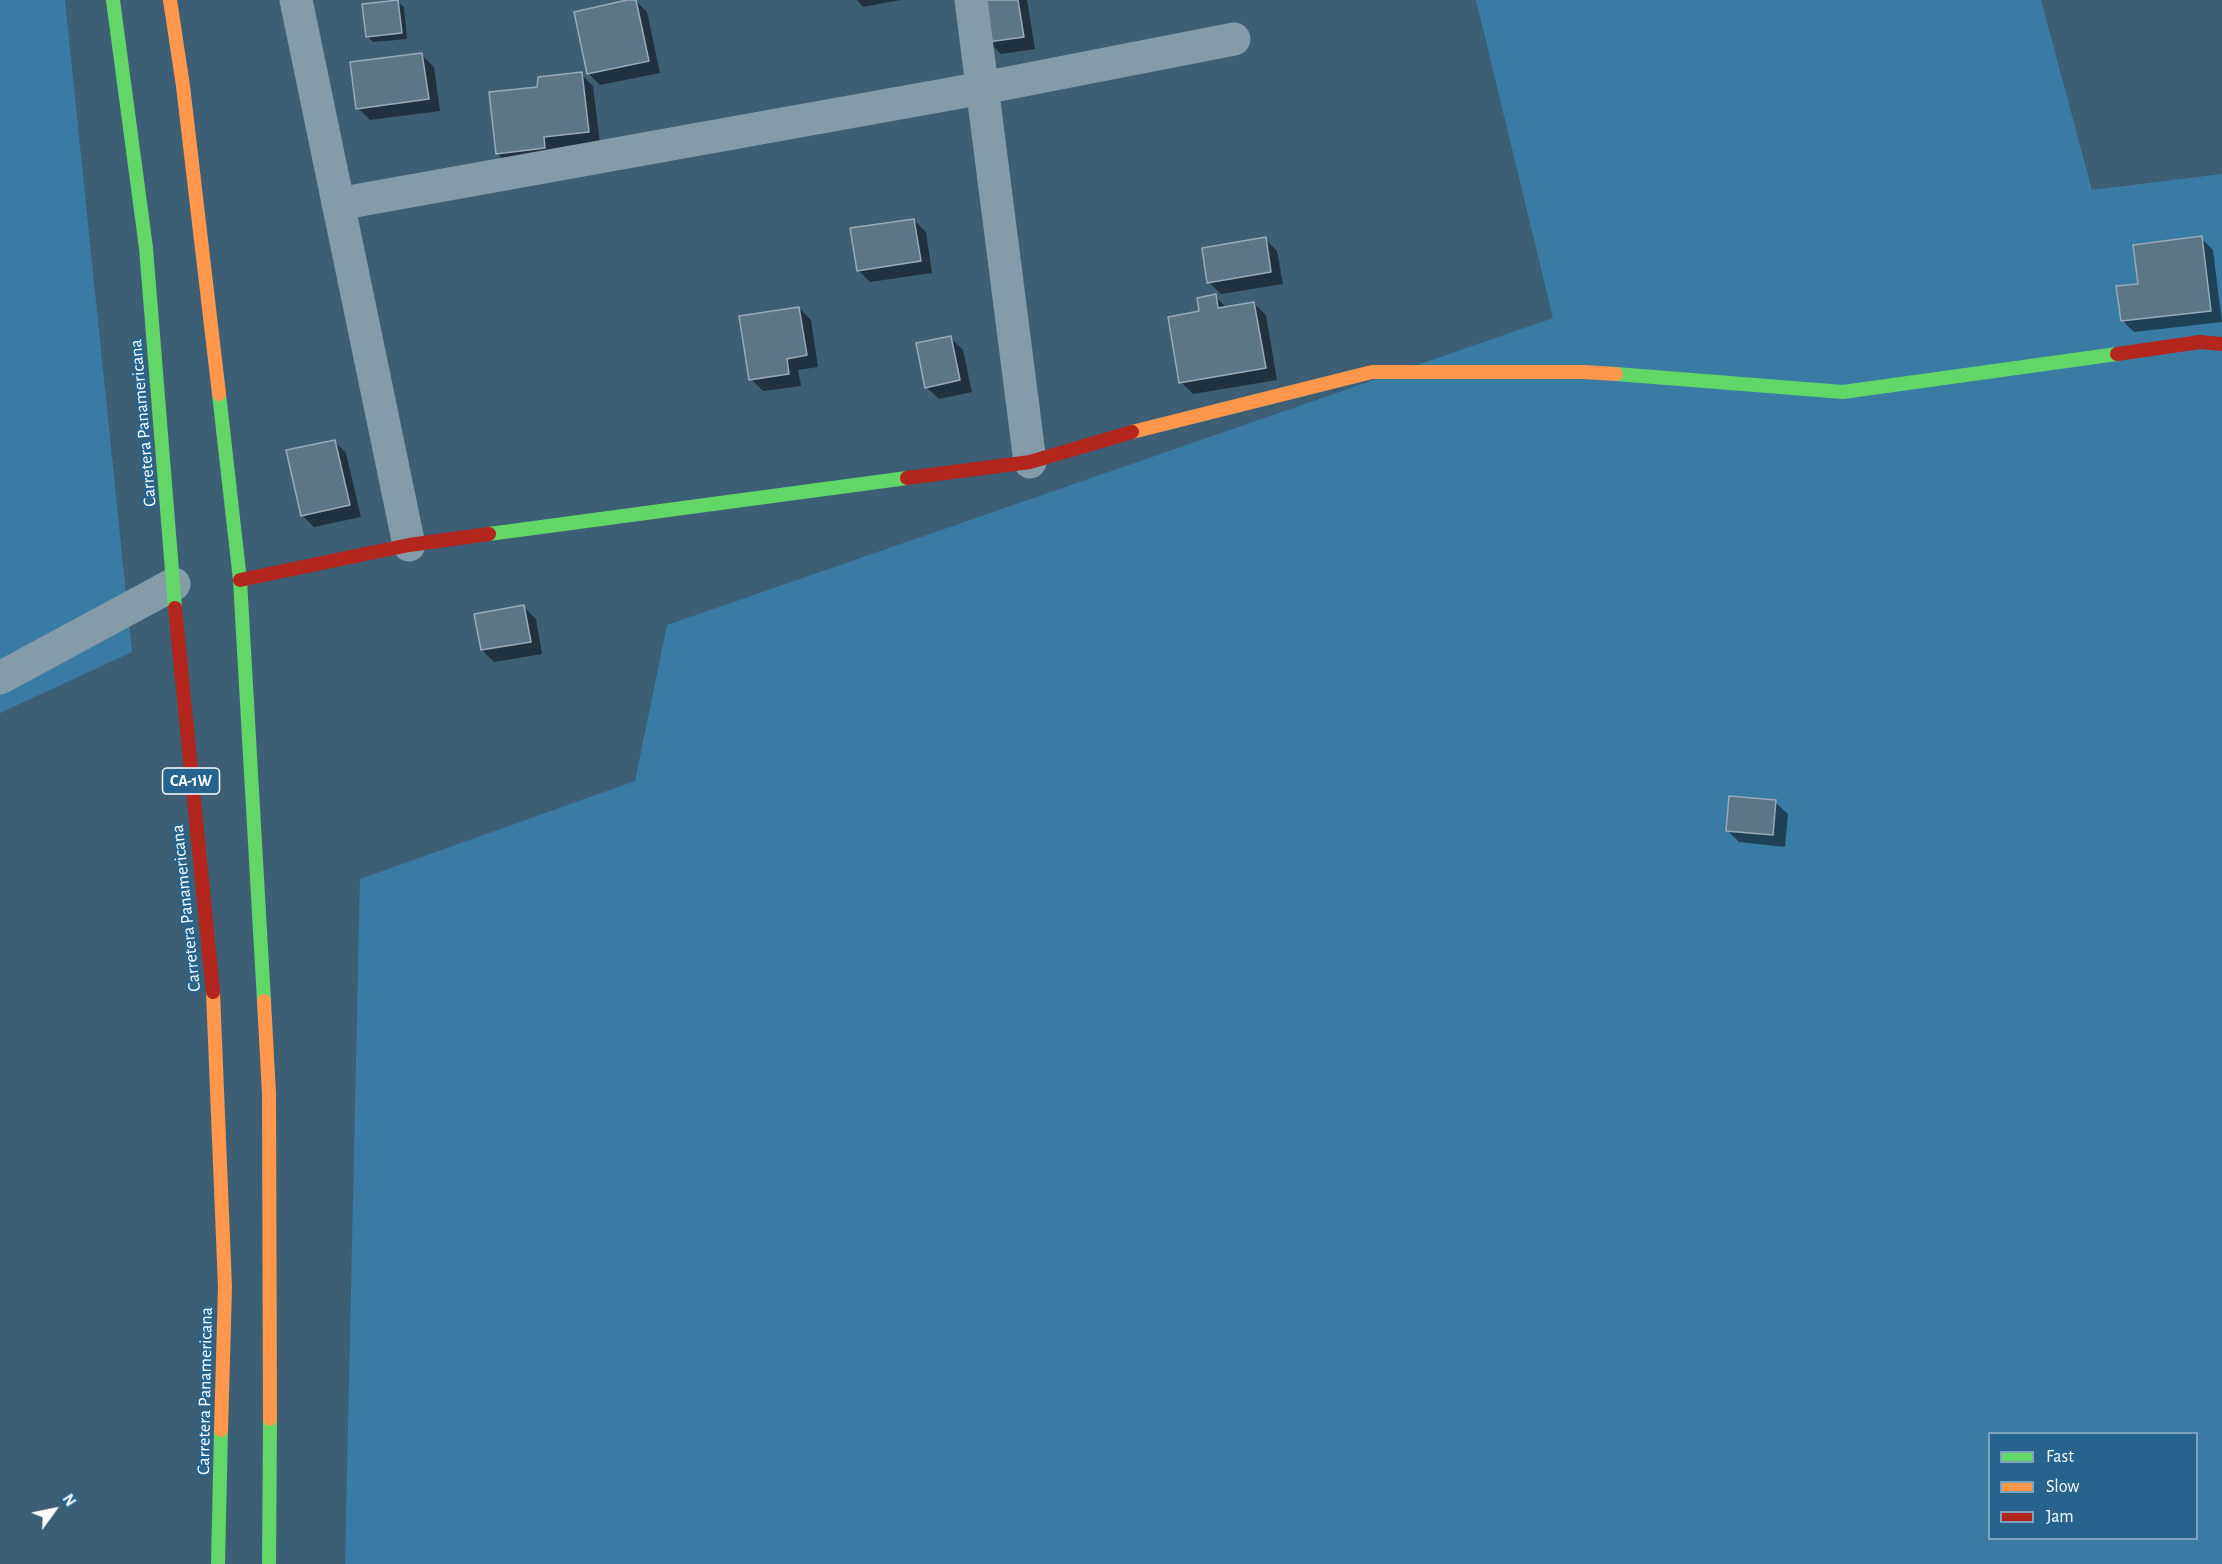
<!DOCTYPE html>
<style>
body{margin:0}
#map{position:relative;width:2222px;height:1564px;overflow:hidden;background:#3d5f76;font-family:"Alegreya Sans",sans-serif}
canvas{display:block}
.legend{position:absolute;left:1988px;top:1432px;width:210px;height:108px;box-sizing:border-box;background:#26648d;border:2px solid #7da2bb;margin:0;padding:8px 10px;list-style:none;font-size:18px;color:#fff}
.legend li{display:flex;align-items:center;gap:12px;height:30px}
.legend b{width:30px;border:2px solid #7da2bb}
.north{position:absolute;left:24px;top:1480px;width:60px;height:60px;-webkit-text-stroke:4px #26648d;paint-order:stroke;rotate:57deg;font-size:16px;font-weight:700;line-height:24px;text-align:center;color:#fff}
.north::after{content:'';display:block;margin:auto;width:21px;height:27px;background:#fff;clip-path:polygon(50% 0,100% 100%,50% 72%,0 100%)}
</style>
<div id="map">
<canvas width="2222" height="1564"></canvas>
<ul class="legend">
<li><b style="height:8px;background:#63d668"></b>Fast</li>
<li><b style="height:8px;background:#ff974d"></b>Slow</li>
<li><b style="height:8px;background:#b3261e"></b>Jam</li>
</ul>
<div class="north">N</div>
</div>
<script>
const context = document.querySelector('canvas').getContext('2d');
context.lineJoin = 'round';
function paint(path, color) { context.fillStyle = color; context.fill(path, 'evenodd'); }
function stroke(path, color, width, dash) { context.strokeStyle = color; context.lineWidth = width; context.lineCap = dash ? 'butt' : 'round'; context.setLineDash(dash || []); context.stroke(path); }
function drawText(font, color, halo, rows, align = 'center') {
  context.font = font + ' "Alegreya Sans",sans-serif'; context.lineWidth = 4.5; context.setLineDash([]); context.textBaseline = 'middle'; context.strokeStyle = halo; context.fillStyle = color; for (const [text, x, y, turn = 0] of rows) {
    context.save(); context.translate(x, y); context.rotate((+turn || 0) * Math.PI / 180); context.textAlign = isNaN(turn) ? turn : align; if (halo) context.strokeText(text, 0, 0); context.fillText(text, 0, 0); context.restore();
  }
}
paint(new Path2D(`
 M0,0h65l67,652 -132,61z
 M1476,0h565l51,190 130,-16v1390h-1877l15,-685 275,-98 32,-156 886,-307zM1990,1434h206v104h-206z`), '#3a7ba3');
paint(new Path2D(`
 M635,0l12,12 13,61 -60,12 -12,-12z
 M857,0h44l-38,7z
 M983,0h44l8,49 -34,5 -12,-12z
 M398,2l6,5 3,32 -34,3 -6,-6z
 M422,55l12,12 6,44 -70,9 -12,-12z
 M581,74l12,12 7,57 -91,22 -12,-12z
 M914,220l12,12 6,41 -62,9 -12,-12z
 M2201,238l12,12 9,72 -88,10 -12,-12 18,-35z
 M1265,239l12,12 6,33 -62,10 -12,-12z
 M1215,296l12,12 27,-5 12,12 11,65 -84,14 -12,-12 20,-70z
 M799,308l12,12 7,47 -20,3 3,16 -38,5 -12,-12z
 M951,338l12,12 9,42 -33,7 -13,-12z
 M334,441l12,12 15,64 -47,10 -12,-12z
 M524,607l12,12 6,35 -48,8 -12,-12z
 M1775,802l13,12 -3,33 -46,-5 -12,-12z`), '#0007');
const building = new Path2D(`
 M398,0l4,33 -36,4 -4,-33z
 M627,0h9l13,61 -62,13 -13,-62z
 M981,0h37l6,37 -36,5z
 M422,53l7,46 -73,10 -6,-47z
 M582,72l7,60 -45,5 1,11 -49,6 -7,-62 48,-5 1,-10z
 M914,219l7,42 -64,10 -7,-43z
 M2202,236l9,75 -90,10 -5,-35 22,-2 -5,-39z
 M1266,237l5,35 -64,11 -5,-35z
 M1216,294l2,14 36,-6 12,66 -87,15 -11,-66 31,-6 -2,-13z
 M799,307l8,48 -20,4 2,15 -40,6 -10,-64z
 M951,336l9,44 -35,8 -9,-45z
 M335,440l15,65 -49,11 -15,-66z
 M524,605l7,37 -50,8 -7,-36z
 M1729,796l47,4 -3,35 -47,-4z`);
paint(building, '#5a7687');
stroke(building, '#99abb8', 1.5);
stroke(new Path2D(`
 M296,0l113,545
 M971,0l59,462
 M338,204l645,-116 251,-49
 M0,678l174,-94`), '#849ba9', 33);
stroke(new Path2D(`
 M113,0l33,248 29,360
 M1616,374l227,18 274,-38
 M219,394l21,186 24,421
 M489,534l418,-56
 M218,1564l3,-134
 M269,1564l1,-145`), '#63d668', 14);
stroke(new Path2D(`
 M170,0l13,86 36,308
 M1132,432l240,-60h212l32,2
 M213,992l12,295 -4,143
 M264,1001l5,93 1,325`), '#ff974d', 14);
stroke(new Path2D(`
 M2117,354l83,-12 22,2
 M907,478l123,-16 102,-30
 M240,580l169,-35 80,-11
 M175,608l38,384`), '#b3261e', 14);
for (const [x, y, w] of [
 [191,781,57]
]) { const box = new Path2D(); box.roundRect(x - w / 2, y - 13, w, 26, 4.5); context.fillStyle = '#26648d'; context.fill(box); stroke(box, '#fff', 1.5); }
drawText('bold 16px', '#fff', null, [
 ["CA-1W",191,781]
]);
drawText('18px', '#fff', '#26648d', [
 ["Carretera Panamericana",143,423,-95],
 ["Carretera Panamericana",186,908,-96],
 ["Carretera Panamericana",205,1391,-89]
]);
</script>
